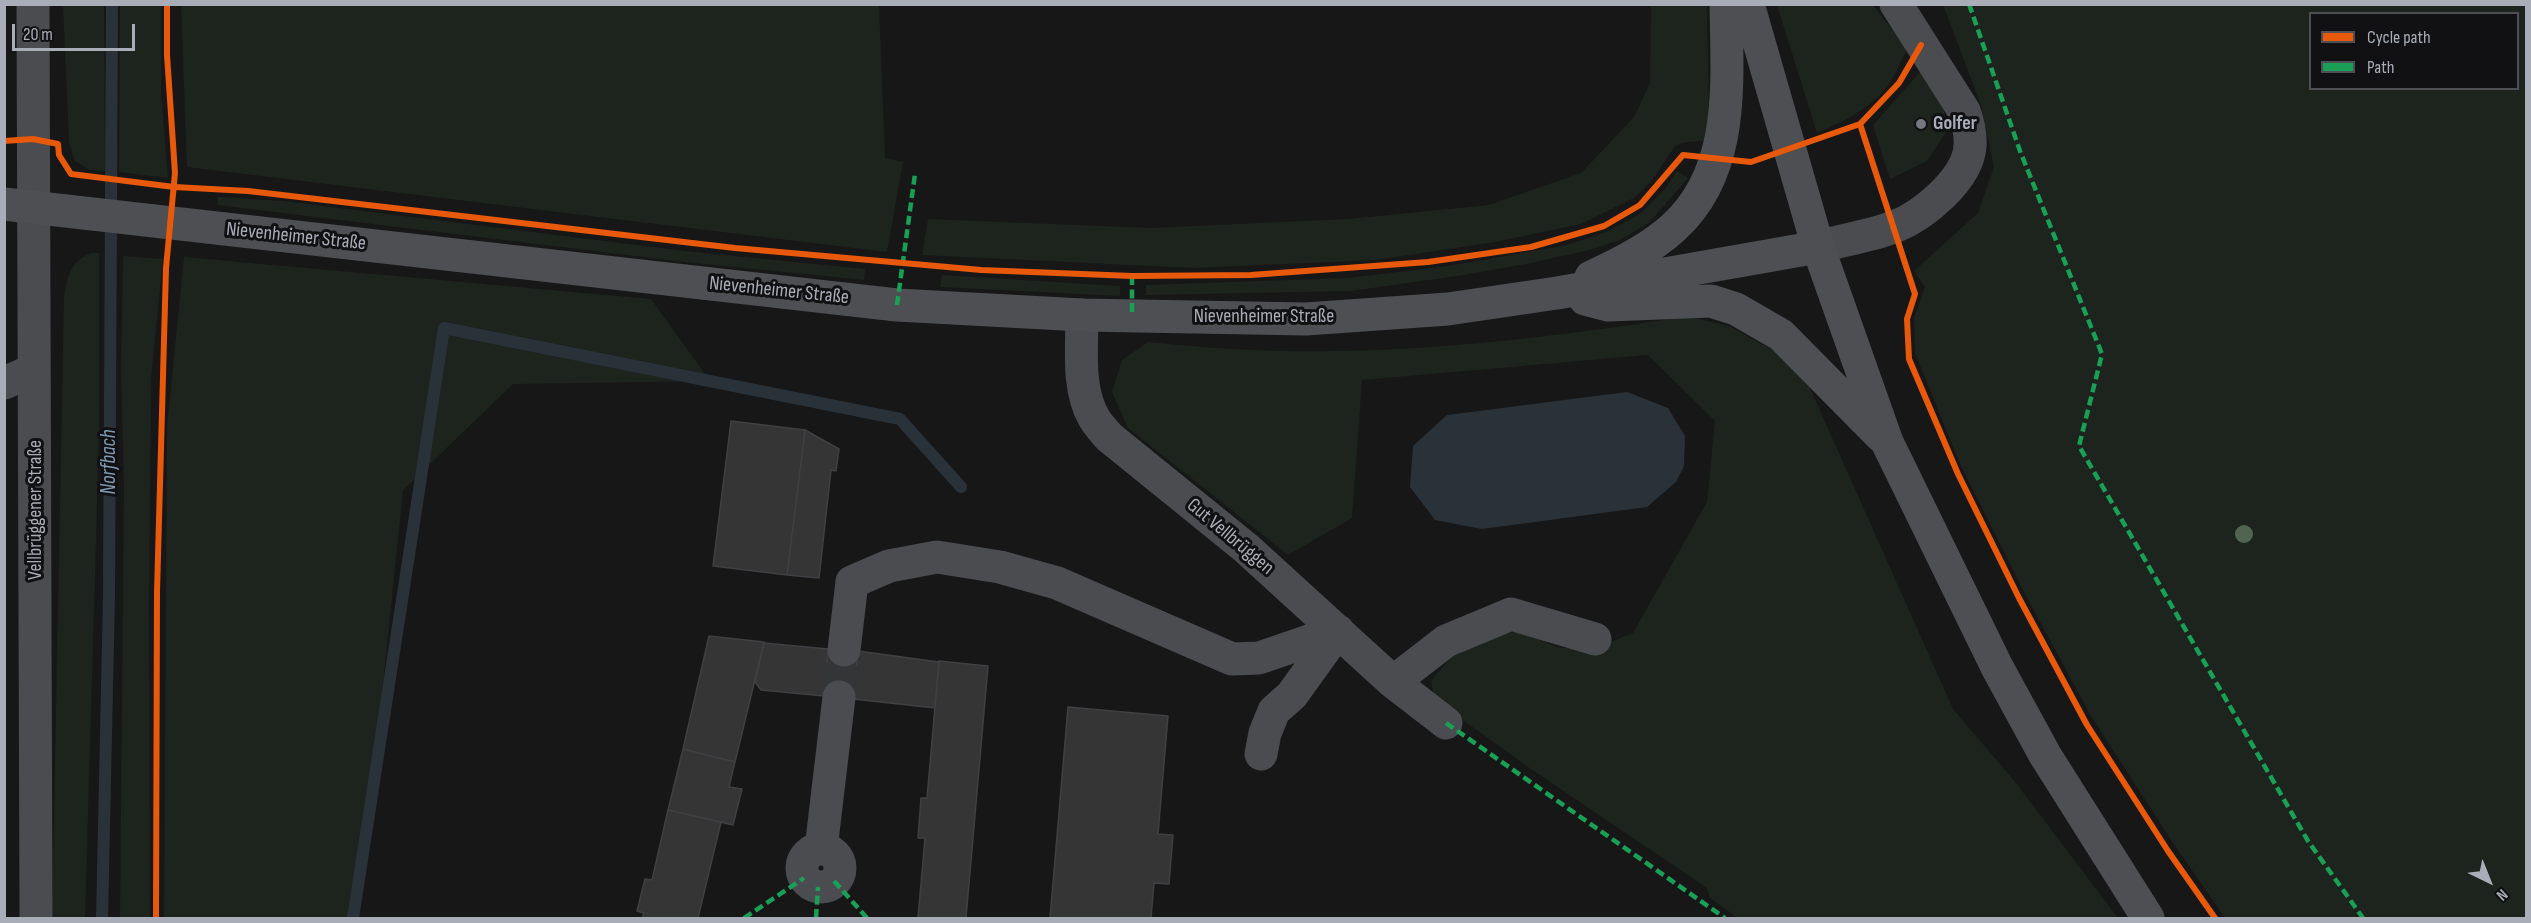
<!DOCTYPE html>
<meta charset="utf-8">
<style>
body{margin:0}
#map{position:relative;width:2531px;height:923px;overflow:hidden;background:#171717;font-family:"Sofia Sans Condensed",sans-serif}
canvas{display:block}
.frame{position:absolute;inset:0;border:6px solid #a8adb8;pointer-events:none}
.legend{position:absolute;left:2309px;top:12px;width:210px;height:78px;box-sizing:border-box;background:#111113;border:2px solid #4d4f55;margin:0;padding:8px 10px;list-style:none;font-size:18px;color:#a8adb8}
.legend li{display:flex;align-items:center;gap:12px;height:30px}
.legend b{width:30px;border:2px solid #4d4f55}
.north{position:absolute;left:2459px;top:851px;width:60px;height:60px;-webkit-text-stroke:4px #111113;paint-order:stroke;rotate:137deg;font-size:16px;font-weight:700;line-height:24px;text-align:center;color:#a8adb8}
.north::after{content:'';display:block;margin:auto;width:21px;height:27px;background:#a8adb8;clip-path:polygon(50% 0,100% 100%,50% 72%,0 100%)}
.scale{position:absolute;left:12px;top:24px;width:123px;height:27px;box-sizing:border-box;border:3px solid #a8adb8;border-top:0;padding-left:8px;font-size:18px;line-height:21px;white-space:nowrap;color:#a8adb8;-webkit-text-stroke:4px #111113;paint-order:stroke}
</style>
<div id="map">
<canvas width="2531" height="923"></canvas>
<div class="frame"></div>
<ul class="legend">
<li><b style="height:8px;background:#e8590c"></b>Cycle path</li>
<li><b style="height:8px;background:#1a9f57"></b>Path</li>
</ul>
<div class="north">N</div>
<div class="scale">20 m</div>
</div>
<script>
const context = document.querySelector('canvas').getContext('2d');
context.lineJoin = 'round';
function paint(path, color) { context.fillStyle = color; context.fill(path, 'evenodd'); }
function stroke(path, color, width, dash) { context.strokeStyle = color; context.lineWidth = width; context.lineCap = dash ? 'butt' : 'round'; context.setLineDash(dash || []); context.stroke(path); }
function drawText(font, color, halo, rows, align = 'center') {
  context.font = font + ' "Sofia Sans Condensed",sans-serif'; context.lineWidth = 6; context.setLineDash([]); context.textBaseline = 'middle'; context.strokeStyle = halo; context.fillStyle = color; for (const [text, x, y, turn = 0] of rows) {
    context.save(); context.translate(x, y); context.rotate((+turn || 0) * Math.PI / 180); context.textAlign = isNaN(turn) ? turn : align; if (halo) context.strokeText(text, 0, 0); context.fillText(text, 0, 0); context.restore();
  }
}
paint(new Path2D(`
 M63,5h41l1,166 -15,-1 -15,-9 -6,-19z
 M120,5h41v87l7,86 -49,-6z
 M181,5h698l6,153 18,4 -16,90 -700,-85z
 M1651,5h56l2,113 -6,23 -17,1 -11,4 -24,36 -17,16 -53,26 -86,18 -119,18 -182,8 -272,-13 6,-36 223,9 197,-9 141,-14 92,-32 53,-56 16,-34z
 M1777,5h96l34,44c-6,12 -12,27 -20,38 -17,22 -45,35 -70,46z
 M1943,5h583v913h-301l-52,-75 -82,-127 -66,-122 -65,-130 -45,-111 -1,-35 11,-31 -11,-16 64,-58 16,-46 -13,-62zM2310,14h208v74h-208z
 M1921,71l22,29 3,32 -19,29 -37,18 -17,-54z
 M1677,171l11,7 -38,44 -30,18 -30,10 -64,14 -69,12 -106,15 -205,4v-10l202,-7 100,-12 119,-21 42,-14 32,-18 24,-24z
 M218,197l65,4 402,50 180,18 -1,11 -180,-18 -467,-57z
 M91,253h8v181l-14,484h-33l12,-621c4,-22 5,-34 27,-44z
 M123,256l40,3 -12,120 -2,227 1,312h-30l4,-433 -3,-115z
 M184,257l467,42 59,82 -197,3 -110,106 -44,428h-195l3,-491z
 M942,275l178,11v10l-180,-9z
 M1688,316l43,11 45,25 33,34 144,323 63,74 102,135h-380l-28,-20 -3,-10 -176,-119 -96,-69 -4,-19 33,-39 55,-11 38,16 31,4 45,-18 74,-131 8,-81 -67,-66 -286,25 -10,138 -64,37 -160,-127 -16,-36 10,-32 26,-18c35,3 70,7 105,8 145,6 292,-11 435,-34z`), '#1d241e');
paint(new Path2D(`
 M1627,392l41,16 17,28 -1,30 -8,16 -29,25 -165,22 -47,-9 -25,-33 3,-41 34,-31z`), '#2a3239');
stroke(new Path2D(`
 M102,918l7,-322 3,-592
 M353,918l91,-590 456,91 61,68`), '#2a3239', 12);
const building = new Path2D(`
 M731,421l74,9 -18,145 -74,-9z
 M805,430l34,19 -3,22 -5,-1 -12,108 -32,-3z
 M709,636l55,6 -29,120 -52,-13z
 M764,643l64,6 -4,47 -63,-6 -6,-8z
 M828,649l30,2 -5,48 -29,-3z
 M858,651l81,11 -4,46 -82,-9z
 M939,661l49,5 -22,252h-48l7,-80h-7l3,-40h6z
 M1068,707l100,9 -10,118 15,1 -4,49 -15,-1 -3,35h-101z
 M683,749l52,13 -6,25 13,2 -9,36 -65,-15z
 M668,810l53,12 -23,96h-56l2,-5 -7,-2 8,-32 7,1z`);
paint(building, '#353536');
stroke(building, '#3f4043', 1.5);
stroke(new Path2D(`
 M839,697l5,-47`), '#343537', 33, [33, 16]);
stroke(new Path2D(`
 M33,4l3,914
 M1818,247c25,-7 52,-11 76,-20 29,-11 74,-48 76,-81 1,-12 -2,-24 -6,-35l-68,-107
 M1082,315c0,33 -5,74 12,103 4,7 10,13 15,19l137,111 147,134 53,41
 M4,383l30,-13
 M844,650l8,-68 37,-16 48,-9 63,10 57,16 175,76 27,-1 79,-27
 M1393,682l53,-41 65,-27 84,25
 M1261,754l4,-21 9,-22 18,-16 46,-64
 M802 868a19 19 0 1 1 38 0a19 19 0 1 1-38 0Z
 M821,849l18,-152`), '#4b4c50', 33);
stroke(new Path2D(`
 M1748,4l70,243 69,195 110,225 48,88 103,163
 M4,204l893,101 185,10 224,4 142,-10 109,-16 261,-46
 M1591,277c29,-13 59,-28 82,-49 63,-56 54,-147 53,-224
 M1585,299l23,6 103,-4 25,8 45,26 100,101`), '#4d4f52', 33);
stroke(new Path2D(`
 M1969,4l51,147 82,203 -23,92 229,395 55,77
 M1132,276v40
 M897,305l18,-131
 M1446,723l279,195
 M834,881l33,37
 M744,918l60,-40
 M816,918l2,-31`), '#1a9f57', 4.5, [9, 4.5]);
stroke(new Path2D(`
 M1860,124l55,170 -8,25 2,40 49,115 61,124 68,127 81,126 47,67
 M4,141l29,-2 25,5 1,11 12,19 103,13 74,4 487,57 246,22 151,6 119,-1 177,-13 103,-15 73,-21 36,-21 43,-50 68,7 109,-38 39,-41 22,-38
 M156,918l1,-326 9,-324 9,-95 -8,-118v-51`), '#e8590c', 6);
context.fillStyle = '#506451';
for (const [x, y] of [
 [2244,534]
]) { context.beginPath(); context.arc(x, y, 9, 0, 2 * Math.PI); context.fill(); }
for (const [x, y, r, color] of [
 [1921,124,6,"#757880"]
]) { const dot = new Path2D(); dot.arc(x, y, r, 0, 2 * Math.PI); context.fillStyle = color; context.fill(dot); stroke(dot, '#111113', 2); }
drawText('bold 20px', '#a8adb8', '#111113', [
 ["Golfer",1933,124]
], 'left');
drawText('20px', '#a8adb8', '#111113', [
 ["Nievenheimer Straße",296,237,6],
 ["Nievenheimer Straße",779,291,6],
 ["Nievenheimer Straße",1264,317],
 ["Vellbrüggener Straße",36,510,-90],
 ["Gut Vellbrüggen",1230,537,40]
]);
drawText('italic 21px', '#7f9bb3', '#111113', [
 ["Norfbach",110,462,-90]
]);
</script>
